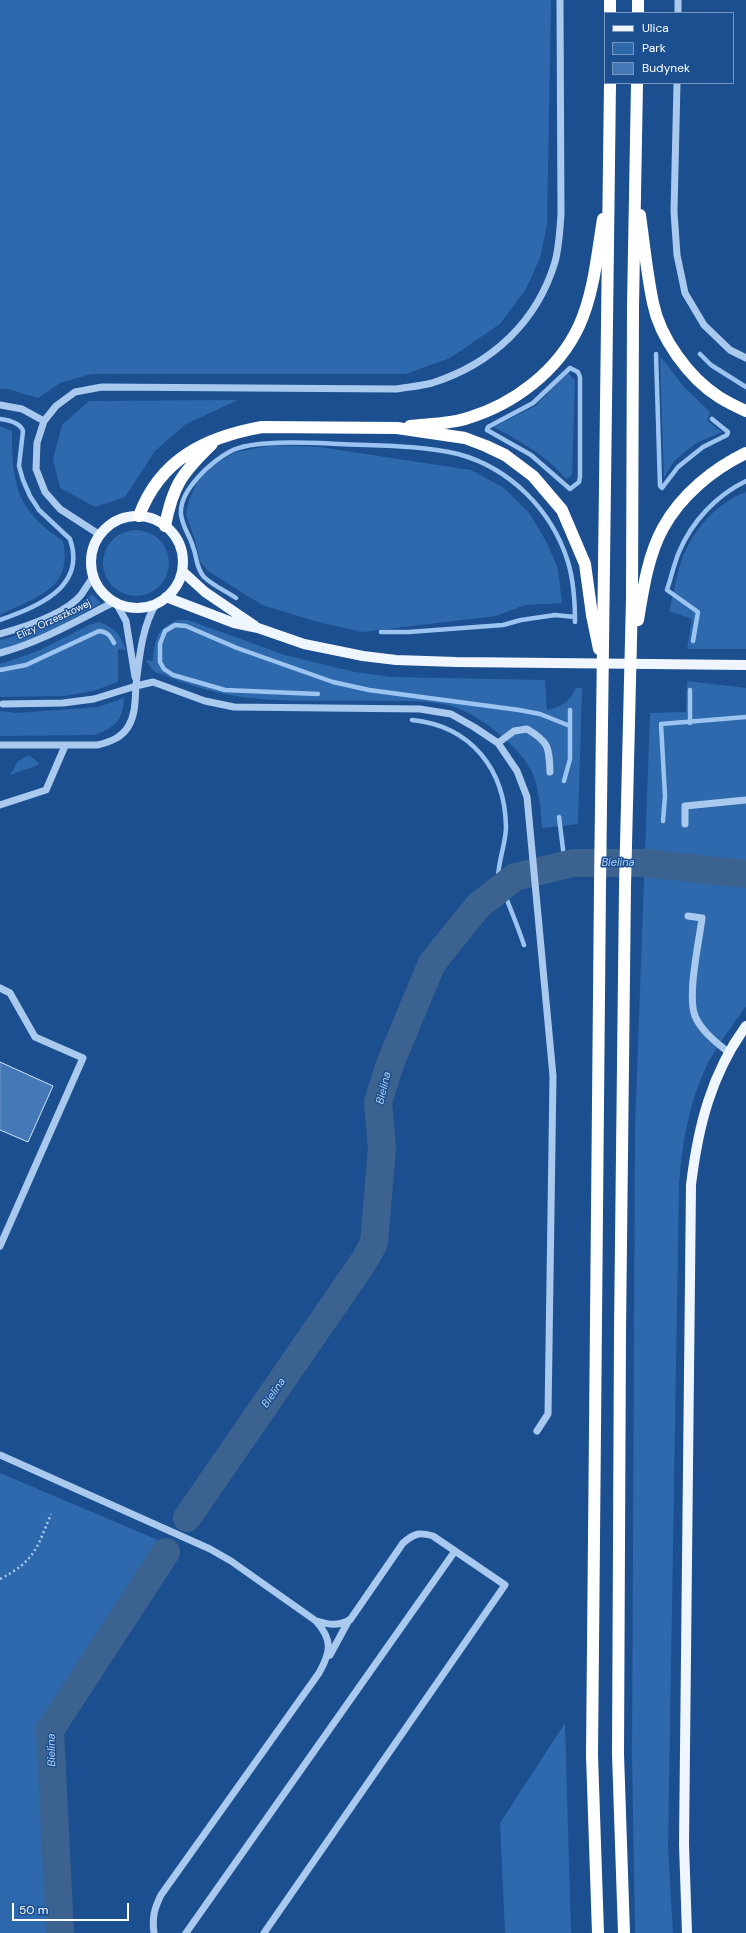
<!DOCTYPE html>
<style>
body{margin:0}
#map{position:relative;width:746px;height:1933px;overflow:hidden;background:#1b4f8f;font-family:"DM Sans",sans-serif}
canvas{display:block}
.legend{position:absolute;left:604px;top:12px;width:130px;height:72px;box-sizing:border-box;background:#1b4f8f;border:1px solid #7695bc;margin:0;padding:5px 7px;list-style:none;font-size:12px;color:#fff}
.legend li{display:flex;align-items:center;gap:8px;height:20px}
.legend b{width:20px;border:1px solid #7695bc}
.scale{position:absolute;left:12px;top:1903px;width:117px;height:18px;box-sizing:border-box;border:2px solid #fff;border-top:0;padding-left:5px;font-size:12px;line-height:14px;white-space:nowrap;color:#fff;-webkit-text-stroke:3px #1b4f8f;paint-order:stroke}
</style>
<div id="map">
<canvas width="746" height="1933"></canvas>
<ul class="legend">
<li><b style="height:5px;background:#f0f6ff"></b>Ulica</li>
<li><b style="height:11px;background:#2e69ad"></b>Park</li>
<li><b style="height:11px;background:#4478b7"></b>Budynek</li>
</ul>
<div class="scale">50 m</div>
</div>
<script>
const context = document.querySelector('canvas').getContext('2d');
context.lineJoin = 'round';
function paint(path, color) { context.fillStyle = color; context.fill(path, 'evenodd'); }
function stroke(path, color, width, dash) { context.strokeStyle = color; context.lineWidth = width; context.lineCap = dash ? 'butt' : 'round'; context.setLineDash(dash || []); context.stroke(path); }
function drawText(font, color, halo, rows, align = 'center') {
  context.font = font + ' "DM Sans",sans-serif'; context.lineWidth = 3; context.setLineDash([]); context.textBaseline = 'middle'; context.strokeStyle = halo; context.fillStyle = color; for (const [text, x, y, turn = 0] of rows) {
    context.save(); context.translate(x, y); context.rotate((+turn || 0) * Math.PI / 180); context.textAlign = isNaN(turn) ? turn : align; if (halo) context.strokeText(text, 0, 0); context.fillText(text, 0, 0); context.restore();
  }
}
paint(new Path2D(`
 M0,0h551l-4,225 -7,33 -14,31 -26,35 -50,34 -44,16h-315l-31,9 -22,15 -30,-9h-8z
 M660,356l24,31 26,25 -3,9 15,11 -26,11 -22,18 -10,17z
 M568,373l7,7 -3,95 -6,4c-20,-24 -45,-37 -72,-52l41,-21z
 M238,400l-52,24 -31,27 -30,46 -30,10 -35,-19 -7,-29 9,-34 27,-24z
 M0,426l12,5c0,54 4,78 51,110 10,49 -26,55 -63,74z
 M275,445l44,2 152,23 33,18 26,26 17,29 11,26 4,34 -37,2 -29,11 -134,16 -44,-10 -56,-17 -54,-34 -8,-10 -5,-21 -9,-25 3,-15 8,-18 19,-19 20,-11z
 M746,492v157h-59l5,-30 -23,-8c5,-17 8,-41 15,-57 13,-28 33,-51 62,-62z
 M103 563a33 33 0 1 1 66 0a33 33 0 1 1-66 0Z
 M92,594l9,9 -57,32 -44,15v-10c32,-7 68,-24 92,-46z
 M178,620h10l97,35 70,17 36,5 154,3 2,30c15,-3 23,-9 29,-22h6l-4,136 -36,4c-1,-17 -2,-34 -8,-51 -9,-27 -56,-64 -83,-71 -21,-6 -44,-5 -66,-5 -42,-1 -83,1 -125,-2 -39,-3 -68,-13 -105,-27l-5,-5 -4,-7 7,1c2,-23 3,-32 25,-41z
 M99,622c17,6 20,12 27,28l-8,-1v33l-25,9 -28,5 -65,1v-33l38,-13 51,-26z
 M687,681l59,7v318c-13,19 -28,38 -39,59 -18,38 -25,78 -28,119l-11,664 5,85h-38l-3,-177 3,-626 15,-417 36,-1z
 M124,698c-1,22 -8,29 -29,37l-95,1v-25l17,2 81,-6z
 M29,755l10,8 -1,2 -28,10 8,-14z
 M0,1473l158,67 -11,22 -103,172 9,199h-53z
 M565,1723l6,210h-66l-5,-110z`), '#2e69ad');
stroke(new Path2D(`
 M656,354l4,132 2,2 16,-21 25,-20 24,-12 1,-3 -16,-13
 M700,354l11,11 35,22
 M570,368l8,4 2,5v100l-1,5 -9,7 -39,-34 -44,-25 1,-3 45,-24z
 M0,419c8,1 20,3 23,12l-4,35 4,14 7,16 9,14 31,29c17,49 -34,68 -70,81
 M236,598c-10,-7 -24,-13 -32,-21 -8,-9 -7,-20 -11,-30 -3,-11 -11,-21 -12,-33 -2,-24 31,-53 50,-63 24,-12 81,-8 108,-7 40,2 80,1 119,10 52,14 94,56 110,108 6,20 7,40 7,60
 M381,632h28l94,-7 18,-5 34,-5 20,2
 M693,641l5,-29 -31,-22c4,-12 7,-26 12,-38 13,-31 38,-57 67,-71
 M0,670l26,-5 73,-34c8,1 11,4 15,12
 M690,690v33
 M318,694l-93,-4 -52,-15 -9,-6 -4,-7v-18l5,-13 10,-6 11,1 51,22 96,34 36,8 150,20 21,4 30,12
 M412,720c59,6 93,49 94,107 0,18 -11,42 -7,60 1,5 6,9 8,13 6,15 12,30 17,45
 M564,781l6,-22v-49
 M559,817l6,48
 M663,821l2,-25 -4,-72 85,-7`), '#9cc4f0', 4.5);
stroke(new Path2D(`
 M187,1518l177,-257 10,-18 8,-95 -4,-46 12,-38 42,-101 46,-57 37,-29 58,-14h71l102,11
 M60,1933l-10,-203 116,-178`), '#3c6290', 28);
const building = new Path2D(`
 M0,1062l53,24 -25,56 -28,-12z`);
paint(building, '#4478b7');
stroke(building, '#cfe3fa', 1);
stroke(new Path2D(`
 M0,1579c35,-18 37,-31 51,-65`), '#a9c9ee', 2.5, [2, 3]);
stroke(new Path2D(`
 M678,13v-13
 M677,83l-3,129 3,43 8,38 19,32 26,25 16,8
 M0,405l22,4 22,12
 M100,535l-40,-26 -15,-17 -9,-23 1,-26 7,-22 12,-15 19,-14 27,-5 294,2c12,-2 25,-3 36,-6 60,-19 105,-61 123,-121 4,-15 5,-32 6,-48l-1,-214
 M116,603l10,18 9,56
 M0,634c25,-7 64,-19 81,-39 4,-6 8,-12 12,-18
 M0,653c41,-11 76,-32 114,-51
 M3,704l60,-1 31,-4 42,-13 17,-4 52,19 29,6 186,2 31,5 23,13 24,16 19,28 10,26 26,279 -5,338 -11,17
 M498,743l16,-12 13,-2c22,13 22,18 23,43
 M0,745h97c13,-3 24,-7 31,-18 8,-13 7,-28 8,-42 3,-26 6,-59 20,-81
 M0,805l46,-15 19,-44
 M685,824v-18l61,-6
 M688,916l14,2c-3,24 -15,77 -7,98 7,16 21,26 33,36
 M0,988l10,5 25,44 48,21 -83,188
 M0,1455l210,94 21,12 85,60c17,19 15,31 3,52l-158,222c-7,14 -9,23 -7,38
 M330,1655l19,-35
 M186,1933l269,-382
 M264,1933l241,-348 -72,-49c-14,-4 -18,-3 -30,7l-53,77c-12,6 -21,5 -33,1`), '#a9c9ee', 7);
stroke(new Path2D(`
 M91 562a46 46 0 1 1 92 0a46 46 0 1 1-92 0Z
 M182,571l23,21 50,34
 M166,597l68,26 24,5 46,16 59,12 33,4 60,2 290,3
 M687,1933l-3,-89 7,-659c7,-58 20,-111 55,-159`), '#f0f6ff', 10);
stroke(new Path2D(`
 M610,13v-13
 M638,13v-13
 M640,215c4,29 7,60 13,88 7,35 36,75 66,94 8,5 18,10 27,14
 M410,426c19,-2 40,-2 58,-8 46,-14 90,-47 111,-92 15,-33 18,-71 24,-107
 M139,516c21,-57 67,-79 123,-89l135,1 68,10 21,8 19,9 28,21 29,34 23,54 7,51 7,34
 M165,526c8,-41 17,-53 47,-82
 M638,620c5,-30 10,-65 25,-92 18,-33 50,-59 83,-75
 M598,1933l-6,-178 8,-869 10,-803
 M624,1933l-6,-179 2,-423 5,-445 7,-287 1,-292 4,-224`), '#fff', 12);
drawText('10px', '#fff', '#1b4f8f', [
 ["Elizy Orzeszkowej",54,620,-25]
]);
drawText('italic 11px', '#b5d3f5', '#1b4f8f', [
 ["Bielina",618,863],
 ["Bielina",384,1088,-77],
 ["Bielina",274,1393,-55],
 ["Bielina",52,1750,-91]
]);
</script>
